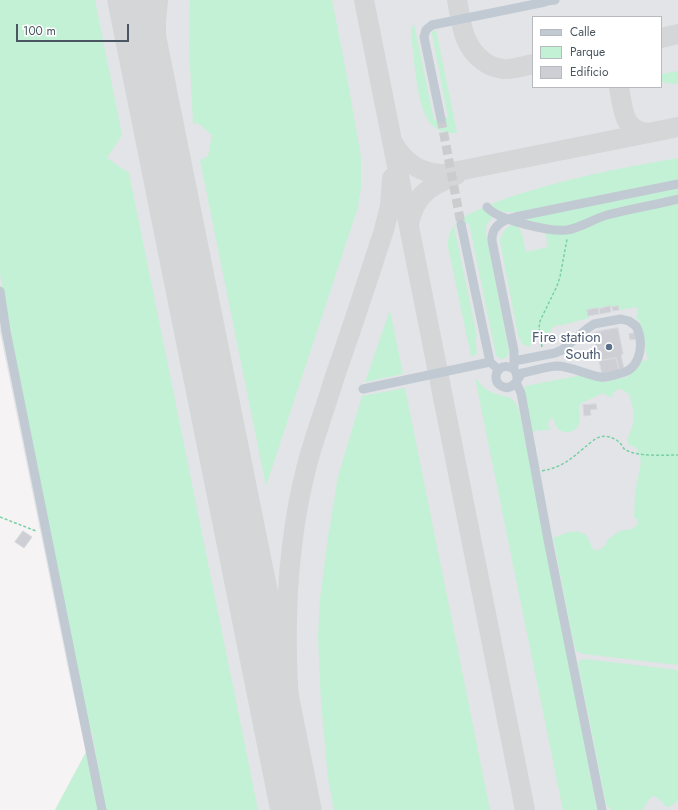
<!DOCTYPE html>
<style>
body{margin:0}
#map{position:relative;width:678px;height:810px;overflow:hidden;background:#f5f3f3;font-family:Jost,sans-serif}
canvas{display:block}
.legend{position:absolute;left:532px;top:16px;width:130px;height:72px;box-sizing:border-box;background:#fff;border:1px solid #b7bbc0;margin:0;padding:5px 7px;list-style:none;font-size:12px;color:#4a5661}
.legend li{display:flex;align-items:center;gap:8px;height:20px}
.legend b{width:20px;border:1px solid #b7bbc0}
.scale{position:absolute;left:16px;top:24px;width:113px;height:18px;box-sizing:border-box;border:2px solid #4a5661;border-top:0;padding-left:5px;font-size:12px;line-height:14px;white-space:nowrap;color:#4a5661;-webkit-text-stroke:3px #fff;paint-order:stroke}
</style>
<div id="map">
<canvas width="678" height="810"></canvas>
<ul class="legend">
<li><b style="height:5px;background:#c1cad2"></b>Calle</li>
<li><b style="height:11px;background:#c3f1d5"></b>Parque</li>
<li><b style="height:11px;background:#cdcfd5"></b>Edificio</li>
</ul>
<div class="scale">100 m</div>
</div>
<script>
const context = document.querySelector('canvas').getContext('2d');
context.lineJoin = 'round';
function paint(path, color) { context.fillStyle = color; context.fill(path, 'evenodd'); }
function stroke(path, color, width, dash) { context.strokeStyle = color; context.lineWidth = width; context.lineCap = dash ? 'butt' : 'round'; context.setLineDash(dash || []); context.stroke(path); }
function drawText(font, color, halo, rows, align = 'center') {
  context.font = font + ' Jost,sans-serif'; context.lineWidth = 4; context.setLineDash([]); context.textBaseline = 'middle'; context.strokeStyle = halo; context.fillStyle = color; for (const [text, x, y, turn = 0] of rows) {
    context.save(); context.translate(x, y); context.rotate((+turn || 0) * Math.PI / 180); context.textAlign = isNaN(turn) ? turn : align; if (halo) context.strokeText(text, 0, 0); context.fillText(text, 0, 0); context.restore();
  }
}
paint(new Path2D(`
 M0,0h678v810h-623l31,-58 -19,-88 -67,-332zM533,17h128v70h-128z`), '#e2e4e7');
paint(new Path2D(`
 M0,0h95l27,135 -15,23 22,15 129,637h-153c-6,-26 -8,-53 -13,-79l-3,-2 -81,-409 -8,-46z
 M190,0h142l15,77 14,80v31l-4,22 -91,276 -66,-326 8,-4 4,-21 -14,-12 -5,1 -4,-79z
 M414,24l20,96 14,-3 -16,-83v-2l4,-2 21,103c-9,0 -17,-1 -24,-7 -17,-14 -19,-71 -22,-93v-4z
 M678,71v13l-12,-1 -5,-2v-7z
 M678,158v22l-161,32c-9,0 -20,1 -26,-8 60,-23 124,-35 187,-46z
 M678,188v9l-116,31 -40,-9z
 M678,201v464l-94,-11 -7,-2 -3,-7 -21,-107c12,-4 23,-11 34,-2l5,12 5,3 9,-6 1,-5 13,-9 12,-2 5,-4 1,-5 -4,-3 1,-23 6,-32 -4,-14 -8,-3 -2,-5c10,-23 8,-23 2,-46l-8,-5 -5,1 -3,3 -1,5 -9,-5 -23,11c-2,6 0,11 0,16 -2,11 -13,16 -22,9 -3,-3 -3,-8 -6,-12l-4,5v4l3,3 -11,2 -3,-2 -5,6 -8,-45 1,-4 58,-11 21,7 23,-5 11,-10 4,-6 6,-1 -8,-38 -4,-4 2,-6 -1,-5 -18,3 -1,-4 -8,2 -1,-2 -22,5 2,7 -27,7h-5l-5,3 -2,4 -19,10 -1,5 -8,-3 -4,-9 -18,-94c1,-9 12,-23 20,-11 3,4 4,16 6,22l22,-5 -2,-12 -4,-5 55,-9z
 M482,208l11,8 -7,10v8l23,118 -2,4 -3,3 -5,-1 -3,-3 -27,-132 -15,3 23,111 -2,1 2,15 -5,4 -1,-1 -23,-109c-1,-24 16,-31 34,-39z
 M390,310l13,64 -38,8z
 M475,378c5,5 8,10 14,13 16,8 25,1 31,23l77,396h-34z
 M405,388l85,422h-156l-6,-32 -7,-75 -3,-66 2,-38 8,-62 10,-60 24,-81z
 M584,659l94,11v130l-7,6 -4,1 -12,-11c-8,1 -7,10 -14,14h-30l-5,-6 -28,-140 2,-4z
 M86,752l12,58h-43z`), '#c3f1d5');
stroke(new Path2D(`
 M158,0l-2,21v70l9,66
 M364,0l161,810
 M457,0c5,24 5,45 26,61 5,4 13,7 20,8 9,1 20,-3 30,-5
 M661,38l17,-4
 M619,87c4,20 3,44 29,46
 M393,143c11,19 28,31 50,31l235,-47
 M409,225c5,-30 21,-39 47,-50
 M301,810c-17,-113 -23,-233 6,-345 8,-30 19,-59 28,-89 17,-48 33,-97 49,-146l6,-24 2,-28`), '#d5d6d8', 20);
stroke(new Path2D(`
 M133,0l163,810`), '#d5d6d8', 51);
const building = new Path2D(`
 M610,306l1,6 -11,2 -1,-5z
 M618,306l1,4 -6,1 -1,-4z
 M598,308l1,6 -11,2 -1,-6z
 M618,328l5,26 -2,1 3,14 -5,1 -3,-12 -17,3 -5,-22 7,-2 -1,-6z
 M600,331l1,6 -7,2 -1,-6z
 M635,333l1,6 -6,1 -1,-6z
 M616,358l3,12 -17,4 -3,-13z
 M596,404l1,5 -7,1 1,5 -7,1 -1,-11z
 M23,531l9,6 -8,11 -9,-6z`);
paint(building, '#cdcfd5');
stroke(building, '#d7d9de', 1);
stroke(new Path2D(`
 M441,119l20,105`), '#caccce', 9, [9, 4.5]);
stroke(new Path2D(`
 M542,347l-3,-19 1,-7 17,-35 3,-9 7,-38
 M542,471c20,-4 28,-11 43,-24 4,-3 10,-9 15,-10 7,-2 15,1 20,6 2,2 3,6 6,7 12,7 38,5 52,5
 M0,517l36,14`), '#7ad0a6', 1.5, [3, 2]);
stroke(new Path2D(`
 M539,2l16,-2
 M441,119l-17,-82 2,-7 6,-5 113,-23
 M487,207c10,13 63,25 80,23 14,-2 26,-11 40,-15 23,-6 47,-10 71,-16
 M461,224l29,138 9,8
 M0,291l6,40 96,479
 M514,361l41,-8 7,-3 26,-22 6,-4 27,-5 8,2 7,5c5,9 6,22 2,32 -4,10 -10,14 -20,16 -6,2 -12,4 -18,3 -14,-2 -27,-10 -42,-11 -11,0 -24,5 -36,7 -3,4 -5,9 -9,12 -7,6 -18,0 -17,-9 1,-14 22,-12 21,3
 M514,366v-15l-22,-110c-1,-15 11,-21 23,-24l163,-33
 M516,382l5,11 27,147 54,270
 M363,389l127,-27`), '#c1cad2', 9);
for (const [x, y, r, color] of [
 [609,347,4,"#5c6f8a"]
]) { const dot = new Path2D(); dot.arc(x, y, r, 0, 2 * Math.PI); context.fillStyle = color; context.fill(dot); stroke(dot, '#fff', 1.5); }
drawText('15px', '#4e5e75', '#fff', [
 ["Fire station",601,338],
 ["South",601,355]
], 'right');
</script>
